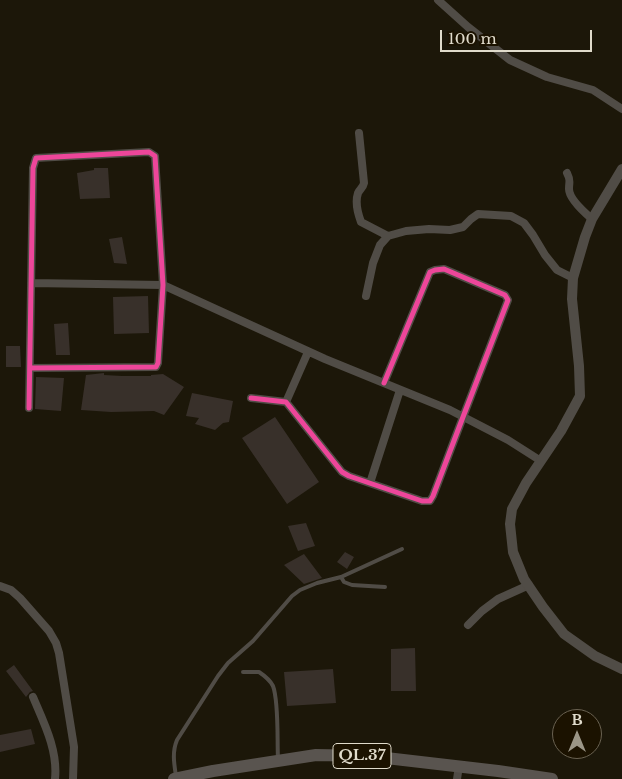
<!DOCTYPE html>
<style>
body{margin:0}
#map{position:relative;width:622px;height:779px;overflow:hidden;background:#1c1709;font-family:"Libre Baskerville",serif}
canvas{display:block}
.north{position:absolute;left:552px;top:709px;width:50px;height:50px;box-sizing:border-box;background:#1b1200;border:1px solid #6a6251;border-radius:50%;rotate:0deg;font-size:14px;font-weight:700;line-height:20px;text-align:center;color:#e0dbcb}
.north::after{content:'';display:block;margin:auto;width:18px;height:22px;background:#9b9687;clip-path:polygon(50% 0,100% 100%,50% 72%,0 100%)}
.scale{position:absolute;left:440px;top:30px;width:152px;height:22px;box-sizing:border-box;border:2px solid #e0dbcb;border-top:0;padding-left:6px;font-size:15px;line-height:18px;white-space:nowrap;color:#e0dbcb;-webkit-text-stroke:4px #1b1200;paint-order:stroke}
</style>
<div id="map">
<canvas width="622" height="779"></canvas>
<div class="north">B</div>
<div class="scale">100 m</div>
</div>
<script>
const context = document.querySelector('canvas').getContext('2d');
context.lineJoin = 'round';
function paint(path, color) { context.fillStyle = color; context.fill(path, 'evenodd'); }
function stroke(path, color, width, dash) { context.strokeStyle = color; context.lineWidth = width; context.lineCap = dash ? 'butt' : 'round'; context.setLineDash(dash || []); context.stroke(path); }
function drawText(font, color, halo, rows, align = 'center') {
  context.font = font + ' "Libre Baskerville",serif'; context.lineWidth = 4.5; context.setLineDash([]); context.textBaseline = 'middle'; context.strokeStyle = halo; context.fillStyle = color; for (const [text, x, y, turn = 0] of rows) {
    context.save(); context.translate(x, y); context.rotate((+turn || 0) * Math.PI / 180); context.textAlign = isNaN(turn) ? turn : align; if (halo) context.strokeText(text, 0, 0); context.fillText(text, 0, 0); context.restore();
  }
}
paint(new Path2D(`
 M94,168h14l2,30 -30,1 -3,-26 17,-3z
 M122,237l5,27 -13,-1 -5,-24z
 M148,296l1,37 -35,1 -1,-37z
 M68,323l2,32h-14l-2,-31z
 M6,346h14l1,21h-15z
 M104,373v2l18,1h29v-1l12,-1 21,13 -20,28 -10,-4 -43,1 -30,-2 5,-35z
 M36,377l28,1 -3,33 -26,-2z
 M192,393l41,8 -4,21 -6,1 -8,7 -20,-6 4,-6 -13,-2z
 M275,417l44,65 -32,22 -45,-66z
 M306,523l9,23 -17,5 -10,-25z
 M345,552l9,5 -7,12 -10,-7z
 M304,554l18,24 -18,6 -20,-19z
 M415,648l1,43h-25v-42z
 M14,665l19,26 -3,1 -4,5 -20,-26z
 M333,669l3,34 -49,3 -3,-34z
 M31,729l4,15 -35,8v-17z`), '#38302a');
stroke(new Path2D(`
 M341,577l3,5 8,3 33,2
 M243,672h16c6,4 11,8 14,14 6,16 4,55 5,73
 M176,776c-2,-13 -4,-24 1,-36l41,-64 10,-13 25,-22 39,-45 8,-6 17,-7 24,-6 61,-28`), '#504c46', 4);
stroke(new Path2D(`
 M438,0l30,27 42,33 37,17 46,13 29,19
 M359,133l5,50c-1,5 -4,6 -6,10 -3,9 0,21 3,29l27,14
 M567,173c4,8 2,8 2,16 0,10 16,24 23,30
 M31,283l132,2 162,74 125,51 58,30 33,21
 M366,296l7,-33 7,-18 8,-9 18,-5 23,-2 21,1 13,-3 8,-8 7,-5 33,2 13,7 9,12 12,20 12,15 16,8
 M251,398l35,4 56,70 7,4 73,25h8l3,-5 30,-79 45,-117 -3,-5 -61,-26 -9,1 -5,2 -46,111
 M286,402l22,-50
 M29,408l4,-240 3,-10 113,-6 6,4 8,129 -5,78 -2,4 -126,1
 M370,483l30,-93
 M0,586l11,4 9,8 29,33 7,12 3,10 15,94 -1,32
 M468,625l14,-14 16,-12 31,-14
 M33,697c11,26 25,53 22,82
 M457,779l2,-13`), '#504c46', 8);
stroke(new Path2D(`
 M622,169l-30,50 -7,18 -12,41 -1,21 7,67 1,30 -19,35 -35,52 -14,26 -2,15 3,28 11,27 19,28 21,27 31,22 27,13`), '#504c46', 10);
stroke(new Path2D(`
 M174,779l39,-8 103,-16 53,1 129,15 54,8`), '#59544f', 12);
stroke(new Path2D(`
 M251,398l35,4 56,70 7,4 73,25h8l3,-5 30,-79 45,-117 -3,-5 -61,-26 -9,1 -5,2 -46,111
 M29,408l4,-240 3,-10 113,-6 6,4 8,129 -5,78 -2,4 -126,1`), '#ed469a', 5);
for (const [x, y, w] of [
 [362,756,58]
]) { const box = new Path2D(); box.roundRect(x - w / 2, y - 12.5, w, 25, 4); context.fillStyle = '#1b1200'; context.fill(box); stroke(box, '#e0dbcb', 1); }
drawText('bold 15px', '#e0dbcb', null, [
 ["QL.37",362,756]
]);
</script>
